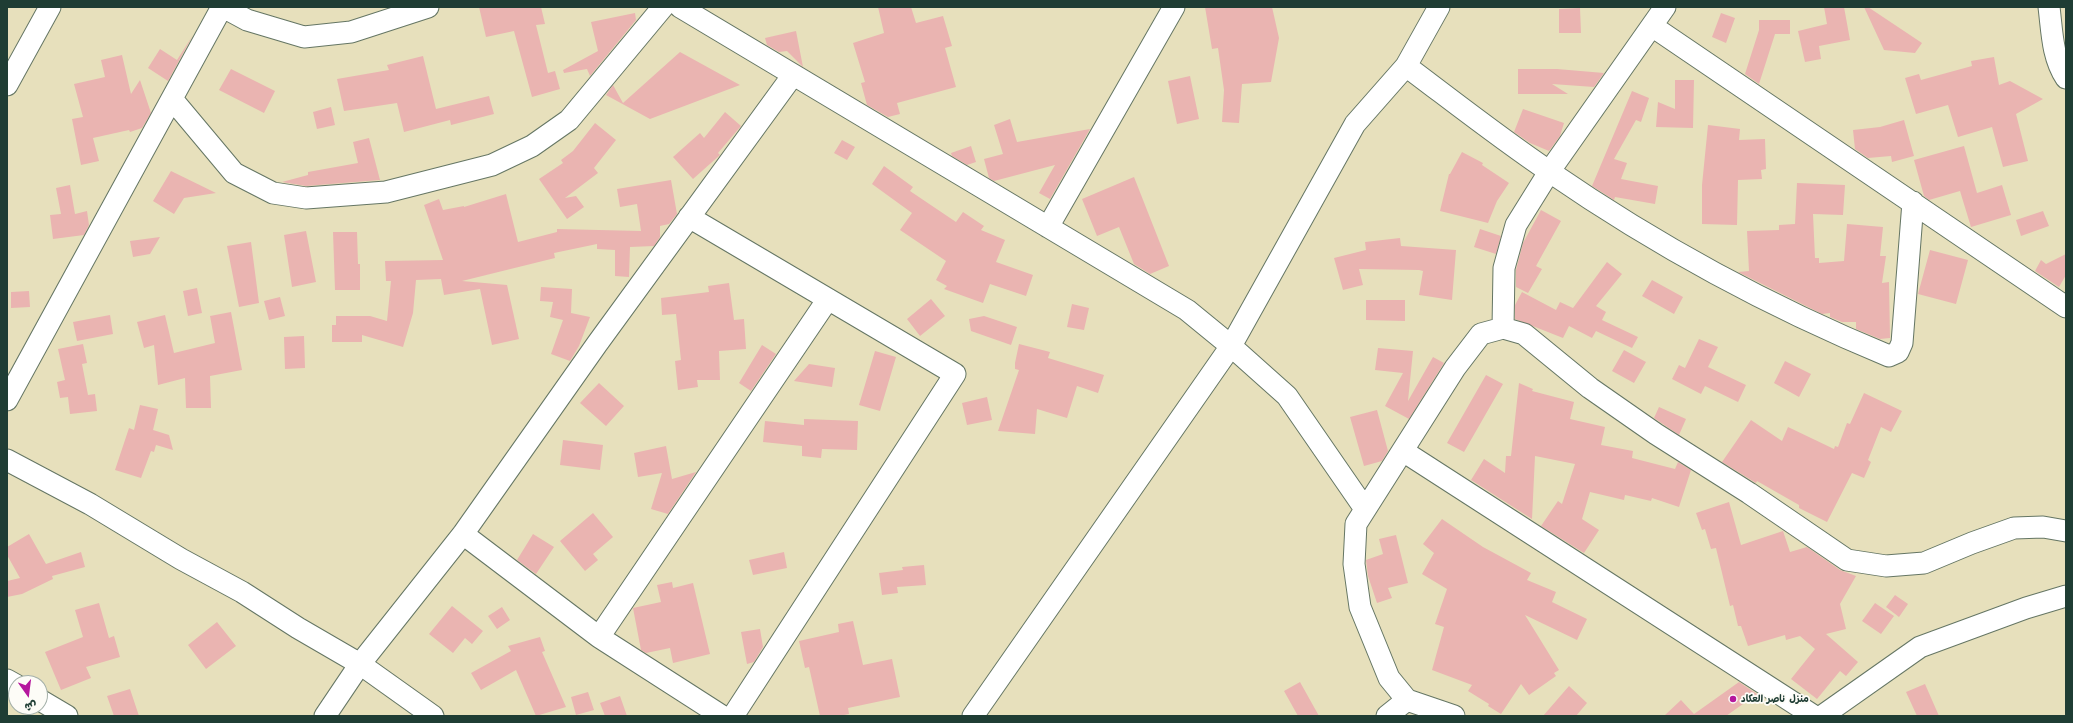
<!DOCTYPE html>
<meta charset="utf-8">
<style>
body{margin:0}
#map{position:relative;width:2073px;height:723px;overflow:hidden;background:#e7e0bc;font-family:"Shantell Sans","Playpen Sans Arabic",sans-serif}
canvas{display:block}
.frame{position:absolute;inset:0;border:8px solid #1f3d34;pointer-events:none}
.north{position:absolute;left:8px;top:675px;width:40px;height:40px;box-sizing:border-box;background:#fdfcf7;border:1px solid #a4b0a9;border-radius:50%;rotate:166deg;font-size:11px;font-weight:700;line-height:16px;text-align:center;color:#1f3d34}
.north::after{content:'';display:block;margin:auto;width:14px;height:18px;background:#b5179e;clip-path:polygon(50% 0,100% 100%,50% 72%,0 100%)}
</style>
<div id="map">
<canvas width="2073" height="723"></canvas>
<div class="frame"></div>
<div class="north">ش</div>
</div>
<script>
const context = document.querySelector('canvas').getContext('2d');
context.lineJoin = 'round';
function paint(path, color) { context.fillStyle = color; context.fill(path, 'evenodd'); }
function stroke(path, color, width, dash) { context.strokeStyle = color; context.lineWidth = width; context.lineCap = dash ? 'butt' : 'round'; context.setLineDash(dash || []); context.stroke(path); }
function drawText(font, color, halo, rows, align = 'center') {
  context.font = font + ' "Shantell Sans","Playpen Sans Arabic",sans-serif'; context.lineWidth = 3.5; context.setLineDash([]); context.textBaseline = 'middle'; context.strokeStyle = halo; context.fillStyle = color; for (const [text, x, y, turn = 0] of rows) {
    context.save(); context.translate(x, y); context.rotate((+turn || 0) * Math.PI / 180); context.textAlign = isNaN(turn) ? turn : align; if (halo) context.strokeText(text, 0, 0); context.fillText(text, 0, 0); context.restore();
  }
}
paint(new Path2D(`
 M479,7h62l4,17 -9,1 12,48 7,-2 5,18 -28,8 -18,-66 -28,6z
 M878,7h33l5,16 27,-7 9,30 -7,2 11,39 -59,16 3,11 -12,3 -21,-12 -6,-22 4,-1 -12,-39 31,-10z
 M1205,7h67l7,31 -8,44 -29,2 -3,39 -17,-1 2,-32 -6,-42 -6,1z
 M1824,7h20l6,33 -31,6 2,13 -16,3 -7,-31 29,-7z
 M1864,7h4l54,36 -7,10 -31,-3z
 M1580,8l1,25h-22v-24z
 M635,13l1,7 -46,56 -3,-7 -23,4 -1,-3 35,-19 -7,-29z
 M1721,13l14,5 -9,25 -14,-6z
 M1759,20h31v14h-15l-16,50 -14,-10 14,-44z
 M796,31l7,36 -16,-16 -8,1 -12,-7 -2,-7z
 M193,35l-25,46 -20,-13 12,-19 17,11z
 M680,52l60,33 -90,34 -44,-24 7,-10 10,18z
 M122,55l9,39 9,-14 11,33 -9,15 -12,4 -1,-2 -36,8 6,23 -18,4 -9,-46 11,-2 -9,-33 31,-7 -4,-17z
 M423,56l13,53 53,-13 5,18 -43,11 -1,-5 -46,12 -7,-29 -53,8 -7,-32 52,-9 -2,-5z
 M1994,57l5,28 11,-4 33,18 -27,15 12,47 -25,6 -11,-40 -34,10 -10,-32 -32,9 -11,-36 14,-4 2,6 51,-14 -1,-5z
 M231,69l44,22 -11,22 -45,-23z
 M1518,69h39l47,4 -10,14 -42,-3 16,10h-50z
 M1190,76l9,43 -22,5 -9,-43z
 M1675,80h19l-1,48 -37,-1 2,-25 17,7z
 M1632,91l17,7 -8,24 -5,-2 -22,39 13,4 -6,16 37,7 -3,18 -40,-7 -1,3 -22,-14z
 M331,107l4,18 -18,4 -4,-17z
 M1523,109l41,14 -4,13 -11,15 -19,-8 -16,-11z
 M725,112l16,14 -23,27 2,2 -27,24 -20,-22 27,-24 4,5z
 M1010,119l7,23 73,-13 -40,70 -11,-6 16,-28 -61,16 -5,-3 -5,-19 19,-5 -9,-29z
 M1904,120l10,36 -22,6 -1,-6 -23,2 -13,-9 -2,-19 27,-3z
 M595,123l21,17 -22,28 4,5 -33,25 11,-2 8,11 -17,12 -28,-40 24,-16 -2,-3 12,-9z
 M1708,125l32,4 -1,11 26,-1 1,30 -5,1 1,9 -24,1 -1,45 -35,-1v-39z
 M369,138l11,42 -74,6 -24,-4 26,-7v-3l50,-9 -5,-21z
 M842,140l13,7 -8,13 -13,-7z
 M971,146l5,16 -9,3 -15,-9 -1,-3z
 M1964,146l13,47 25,-8 9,30 -40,12 -11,-36 -31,9 -5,-4 -10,-36z
 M1462,152l21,11 -1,2 27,18 -12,18 -9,22 -48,-12 9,-37h1z
 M884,166l29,21 -3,4 46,31 7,-10 21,14 -3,4 24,10 -9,22 37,13 -7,21 -36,-12 -7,19 -39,-14 3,-3 -11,-6 10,-19 -46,-31 12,-17 -40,-29z
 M171,171l45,22 -32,5 -10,16 -21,-13z
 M1134,177l35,89 -19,8 -16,-10 -15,-37 -22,9 -15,-37z
 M671,180l6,34 -8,10 -9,2v11l-6,9 -24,1 -1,30 -14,-1v-26l-18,-1v-5l-43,9 1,5 -93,23 45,4 12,54 -27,6 -12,-56 -36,6 -3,-16 -25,1 -3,33 -10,34 -41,-12v7h-30v-17h4v-9h34l17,5 4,-40h-5l-1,-20 58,-1 -19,-55 15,-6 4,11 21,-4v1l42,-13 12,48 39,-10v-3l84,2 -4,-27 -17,3 -3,-18z
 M1797,183l48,2 -2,30 -30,-1 2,44h4v5l25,-2 3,-37 36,3 -3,29h6l-4,27 7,-1 1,56 -10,1 -24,-10v-7h-14l-12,-5v-4l-8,1 -84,-42 11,-1 -2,-40 32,-1v-5l16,-1z
 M70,185l5,29 12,-3 2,14 -5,10 -31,4 -3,-24 11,-1 -5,-26z
 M1541,210l20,11 -25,45 6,3 -14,24 -12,-6v-17l7,-27z
 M2043,211l6,15 -28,10 -5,-16z
 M1480,229l21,7 -5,18 -22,-7z
 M306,231l10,51 -24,5 -8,-52z
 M333,232h24l1,32h2v26h-25z
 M160,237l-10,17 -17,3 -3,-16z
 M1400,238l1,8 55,4 -4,50 -33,-5 4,-24 -4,-1 -60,-1 4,16 -20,5 -9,-32 32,-8 -1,-8z
 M251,242l8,61 -20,4 -12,-61z
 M1930,250l38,10 -12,44 -38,-10z
 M2066,254v21l-7,12 -24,-16 6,-11 5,4z
 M1607,262l15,12 -26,32 10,6 -4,8 36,17 -6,11 -36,-17 -4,7 -23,-12 -6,12 -48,-19v-14l7,-13 34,18 4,-8 13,6z
 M1652,280l31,17 -9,17 -32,-18z
 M729,283l5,37 10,-1 2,30 -27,2 1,29h-23l1,7 -20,3 -3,-29 6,-1 -5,-46 -14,1 -1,-17 48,-6 -1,-6z
 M541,287l31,2 -1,24 19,4 -11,29 -9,15 -19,-7 12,-34 -13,-3 3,-15 -13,-1z
 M197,288l5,25 -14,3 -5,-25z
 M29,291l1,16 -19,1v-16z
 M280,297l5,19 -16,4 -5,-19z
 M931,299l14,17 -25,20 -13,-17z
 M1366,300h39v21l-39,-1z
 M1072,304l17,4 -5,22 -17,-3z
 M231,312l11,58 -32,6 1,32h-25l-1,-30 -27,7 -4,-40 -10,3 -7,-26 28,-7 9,38 41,-10 -5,-27z
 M110,315l3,19 -36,7 -4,-19z
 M984,316l33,11 -6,18 -40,-14 -2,-12z
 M304,336l1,32 -20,1 -1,-32z
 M1699,339l19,8 -10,20 38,18 -8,17 -33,-16 -4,8 -29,-15 7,-14 6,3z
 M83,344l4,19 -5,1 6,31 7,-1 2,17 -27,3 -2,-17 -8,1 -3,-16 8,-2 -7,-31z
 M1019,344l31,8 -2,6 56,17 -6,18 -21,-7 -10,32 -30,-9 -2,25 -37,-3 21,-61 -4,-1v-6z
 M762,345l14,9 -25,37 -12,-8z
 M1378,348l35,3 -5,50 25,-44 11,6 -35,56 -24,-13 18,-33 -28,-3z
 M1624,350l22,12 -12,21 -22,-12z
 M875,351l21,6 -16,54 -21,-6z
 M1785,361l26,13 -12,23 -25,-14z
 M809,364l26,4 -3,19 -38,-6z
 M1486,375l17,9 -39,68 -17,-9z
 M599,383l25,23 -18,20 -26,-23z
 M1519,383l14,6 -1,2 42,11 -4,17 35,8 -4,18 32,6 -1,7 43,11 3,-7 13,8 -12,37 -27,-9 -1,3 -26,-6 -1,5 -34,-8 -8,27 17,11 -15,23 -43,-27 17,-25 4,3 13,-40 -40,-8 -3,63 -61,-39 13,-21 21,14 1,-17h5z
 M1864,393l38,18 -11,21 -10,-5 -13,33 3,2 -7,16 -12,-5 -25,49 -28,-14v-3l-42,-24 -1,2 -34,-21 29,-42 31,21 6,-14 46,22 1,-3 3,1 9,-24 3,1z
 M987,397l5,23 -25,5 -5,-22z
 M140,405l18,4 -5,21 16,5 4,15 -17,-5 -2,7 -3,-1 -10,27 -26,-8 14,-42 5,2z
 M1659,407l27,12 -7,16 -25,-17z
 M1377,410l11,41 -6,10 -18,5 -14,-49z
 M804,419l54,2 -1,29 -35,-1 -1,9 -19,-2v-10l-39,-4 2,-21 39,4z
 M563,440l40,5 -3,25 -40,-5z
 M666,446l6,33 24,-7 -28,42 -17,-5 11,-36 -24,4 -4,-24z
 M1729,502l12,43 42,-14 7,21 17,-5 33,23 16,6 -16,28 6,25 -20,5 32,28 -12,14 -6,-5 -23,28 -26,-20 24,-30 -15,-13 -14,4 -1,-5 -37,11 -7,-20h-3l-5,-21 -3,1 -14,-58 -5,1 -6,-20 -3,1 -6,-17z
 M593,513l20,24 -20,17 5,6 -13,11 -25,-30z
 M1442,519l41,28 48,26 -4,7 29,12 -4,10 35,17 -10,21 -52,-25 34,55 -5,3 2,3 -27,19 -8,-11 -20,30 -13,-8 1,-2 -21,-13 4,-6 -40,-15 12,-43 -9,-3 12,-35 -25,-15 12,-21 -11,-9z
 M29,534l17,30 35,-12 4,15 -33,9 1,3 -31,15 -15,3v-16l13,-3 -13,-23v-8z
 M533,534l21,13 -18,27 -19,-14z
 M1396,535l12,48 -20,5 4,10 -15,5 -9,-27 -2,-16 17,-6 -4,-15z
 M784,552l3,16 -34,7 -4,-15z
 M924,565l2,20 -29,2 1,6 -16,2 -3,-22 24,-3 -1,-3z
 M672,582l1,6 20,-5 17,71 -37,9 -3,-15 -24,5 -5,-3 -8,-42 28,-6 -4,-17z
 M1895,595l13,9 -9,13 -13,-10z
 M99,603l10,35 5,-2 6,21 -34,10 5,11 -30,12 -16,-38 38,-15 -8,-27z
 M1875,603l19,13 -13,18 -19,-13z
 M452,606l31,25 -11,13 -7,-6 -12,15 -24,-19z
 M502,607l8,13 -13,9 -9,-13z
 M853,621l10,44 29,-6 8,38 -52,11 1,6 -10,2h-19l-11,-49 -4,1 -6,-27 40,-9 -1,-8z
 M217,622l19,24 -30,23 -18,-24z
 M760,629l3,18 -9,15 -7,2 -6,-32z
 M540,637l5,14 -3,1 24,55 -30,9 -20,-46 -35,20 -10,-17 40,-22 -3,-5z
 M1300,682l19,34h-21l-14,-25z
 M1739,682l18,12 -31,22h-62l17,-16 13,14z
 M1925,684l14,32h-22l-11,-24z
 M1569,686l18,17 -11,13h-33z
 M130,689l9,27h-25l-7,-20z
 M588,692l6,18 -18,5 -5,-18z
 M620,696l7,20h-22l-5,-13z`), '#eab4b1');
const minor = new Path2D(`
 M223,7l24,13 57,17 47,-5 77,-25
 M680,7l507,303 44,36 56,50 78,113
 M2049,7c3,24 3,50 17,71
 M1652,26l414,281
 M1406,66c48,36 95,73 144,106 106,73 220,135 339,184l9,-4 4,-9 11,-141
 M7,85l43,-78
 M172,99l62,74 39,20 33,5 80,-6 106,-27 40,-19 37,-26 94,-113
 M689,217l266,157 -222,342
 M1048,227l126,-220
 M1503,328l1,-60 12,-43 33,-53 116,-165
 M7,400l215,-393
 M1403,451l411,265
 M7,460l83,44 91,55 61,33 56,36 62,36 73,52
 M463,534l136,103 229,-338
 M599,637l123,79
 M7,680l9,5
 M40,700l27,16
 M325,716l35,-52 103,-130 134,-190 196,-269
 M973,716l258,-370 124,-222 51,-58 33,-59
 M1387,716l20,-16
 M1454,716l-47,-16 -18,-22 -29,-71 -6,-43 2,-40 99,-156 26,-34 22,-6 21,6 66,54 66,46 93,59 98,67 39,6 38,-3 48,-20 42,-15 29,-1 23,4
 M1822,716l98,-69 106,-39 40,-12`);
stroke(minor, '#657664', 23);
stroke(minor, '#fff', 21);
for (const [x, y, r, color] of [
 [1733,699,4,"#b5179e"]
]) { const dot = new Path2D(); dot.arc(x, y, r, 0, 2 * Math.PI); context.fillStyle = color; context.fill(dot); stroke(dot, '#fdfcf7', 1.5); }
drawText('bold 10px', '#1f3d34', '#fdfcf7', [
 ["منزل ناصر العكاد",1741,699]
], 'left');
</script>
